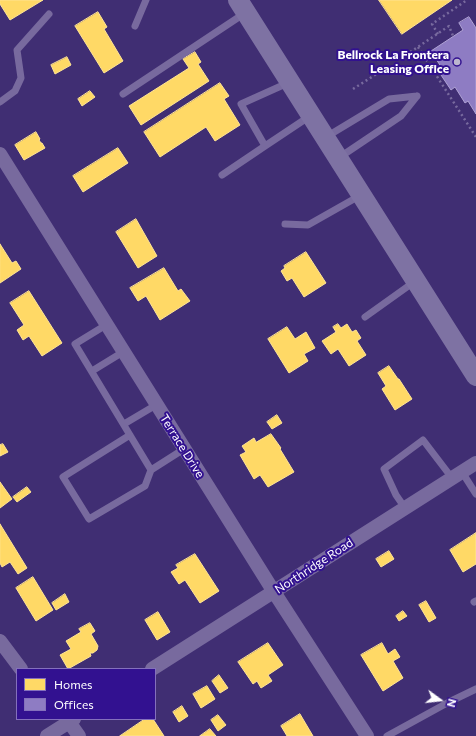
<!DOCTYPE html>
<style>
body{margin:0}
#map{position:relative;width:476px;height:736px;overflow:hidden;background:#402e73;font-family:Commissioner,sans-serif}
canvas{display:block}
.legend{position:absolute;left:16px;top:668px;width:140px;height:52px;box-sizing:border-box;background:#321190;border:1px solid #8470bc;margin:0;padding:5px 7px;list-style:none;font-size:12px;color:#fff}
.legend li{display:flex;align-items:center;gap:8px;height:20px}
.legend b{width:20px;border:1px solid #8470bc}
.north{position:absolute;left:420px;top:680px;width:40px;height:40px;-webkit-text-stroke:3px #321190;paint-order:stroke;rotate:105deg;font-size:11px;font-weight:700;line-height:16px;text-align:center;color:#fff}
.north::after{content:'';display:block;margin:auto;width:14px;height:18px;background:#fff;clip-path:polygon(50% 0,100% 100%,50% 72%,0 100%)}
</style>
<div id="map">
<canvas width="476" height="736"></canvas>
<ul class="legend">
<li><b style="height:11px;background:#ffd966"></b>Homes</li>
<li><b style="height:11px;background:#8e7cc3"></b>Offices</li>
</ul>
<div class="north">N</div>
</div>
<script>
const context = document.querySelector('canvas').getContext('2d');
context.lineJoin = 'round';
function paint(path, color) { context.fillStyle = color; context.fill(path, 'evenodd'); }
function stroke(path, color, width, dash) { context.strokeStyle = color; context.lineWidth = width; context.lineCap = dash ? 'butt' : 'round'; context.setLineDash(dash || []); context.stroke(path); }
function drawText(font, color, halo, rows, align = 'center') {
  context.font = font + ' Commissioner,sans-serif'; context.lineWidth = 4; context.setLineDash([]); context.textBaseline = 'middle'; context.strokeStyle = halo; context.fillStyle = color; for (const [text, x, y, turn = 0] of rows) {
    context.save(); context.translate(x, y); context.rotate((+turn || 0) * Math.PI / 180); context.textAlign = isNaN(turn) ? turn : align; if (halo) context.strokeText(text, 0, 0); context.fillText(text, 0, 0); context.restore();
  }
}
const homes = new Path2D(`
 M0,0h43l-33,20 -10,-16z
 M379,0h73l-50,34z
 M98,12l9,15 -3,2 19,32 -19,12 -29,-47z
 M195,52l6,10 -3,2 11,17 -68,44 -12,-19 60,-38 -6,-9z
 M67,57l4,8 -16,9 -4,-9z
 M220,83l9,13 -5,3 16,26 -25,16 -9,-14 -46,30 -16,-25z
 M90,91l5,6 -13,9 -4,-7z
 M36,132l4,7 -1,1 2,3h1l3,5 -21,12 -9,-15z
 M118,148l10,15 -45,29 -10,-16z
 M136,219l21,37 -19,12 -22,-36z
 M0,244l12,19 4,-2 5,8 -21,14z
 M306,252l20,31 -22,14 -12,-19 -5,3 -6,-10 4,-3 -1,-2z
 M164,268l14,23 3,-2 9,12 -30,19 -14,-24 -8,5 -8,-13z
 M29,291l33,52 -20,13 -13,-20 -6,4 -6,-10 7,-5 -14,-22z
 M338,324l3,4 6,-4 5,8 4,-2 5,8 -4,3 9,14 -17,11 -11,-17 -7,5 -9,-13 14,-9 -3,-5z
 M287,327l8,12 11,-7 9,16 -11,6 4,7 -19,12 -21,-34z
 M389,366l9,13h1l13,20 -17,11 -13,-21 4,-3 -8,-13z
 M277,415l5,8 -10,6 -5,-7z
 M271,434l10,14 -1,1 14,23 -26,15 -8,-12 -6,4 -14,-24 6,-3 -4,-6 12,-8 2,4z
 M3,444l5,8 -8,4v-11z
 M0,482l12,17 -12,9z
 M27,487l4,5 -14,10 -4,-5z
 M0,524l27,44 -9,6 -8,-12 -8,5 -2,-4z
 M476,533v31l-13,8 -13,-22z
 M389,551l5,8 -13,8 -5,-8z
 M195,554l24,37 -19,12 -15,-23 -6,4 -8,-12 7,-4 -2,-3z
 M33,577l20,33 -17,11 -20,-33z
 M65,594l4,8 -13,8 -4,-7z
 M426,601l10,17 -7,4 -10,-17z
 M403,611l4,5 -8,5 -3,-5z
 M158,612l12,20 -13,8 -12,-20z
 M90,623l5,8 -4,3 7,12 -1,4 -4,3h-3l1,3 -23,13 -8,-14 11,-6 -5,-8 15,-9 -2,-3z
 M268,643l15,22 -15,10 4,6 -11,7 -4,-7 -4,3 -15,-22z
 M382,643l6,11 7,-5 5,8 -7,4 10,17 -20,13 -22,-36z
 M219,675l9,13 -8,5 -8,-12z
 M207,686l8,13 -14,9 -8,-14z
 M182,706l6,10 -9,6 -6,-10z
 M300,714l13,22h-26l-6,-10z
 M218,715l8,10 -8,6 -7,-11z
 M145,719h8l11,17h-44z
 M210,729l6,7h-16z`);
paint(homes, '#ffd966');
stroke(homes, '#ffe494', 1);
const offices = new Path2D(`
 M469,17l7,11v86l-8,-13 -3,2 -10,-16 -4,3 -10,-15 4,-2 -14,-22 32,-21 -4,-7z`);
paint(offices, '#8e7cc3');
stroke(offices, '#b0a3d5', 1);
stroke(new Path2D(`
 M438,34l-6,-10 35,-24
 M418,47l58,90
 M406,55l43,-29 4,10
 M353,89l36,-23`), '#786a9e', 2.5, [2, 3]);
stroke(new Path2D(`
 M135,26l11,-26
 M290,82l-49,22 24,42 45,-30
 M123,94l122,-81
 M0,102l15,-11 6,-13 -4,-28 32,-36
 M326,137l63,-38 28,-3
 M340,157l61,-41 16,-20
 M222,175l43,-29
 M285,224l23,1 53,-30
 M365,317l49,-35
 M106,325l-31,19 76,126 33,-21
 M92,371l31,-19
 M124,424l32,-19
 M130,435l-67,42 26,42 56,-33 6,-16
 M462,472l14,22
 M405,508l-9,-13 -12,-26 39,-29 29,38
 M474,602l2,-1
 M387,736l62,-34 27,-13`), '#786a9e', 7);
stroke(new Path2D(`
 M0,154l274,438 93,144
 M0,641l21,28
 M152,669l324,-206
 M67,719l12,17
 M47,736l27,-17`), '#786a9e', 14);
stroke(new Path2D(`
 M238,0l238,376`), '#7e72a3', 20);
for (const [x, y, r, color] of [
 [457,62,4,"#bcb6ce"]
]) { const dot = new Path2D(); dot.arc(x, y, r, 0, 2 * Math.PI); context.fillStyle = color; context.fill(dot); stroke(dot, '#321190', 1.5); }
drawText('bold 12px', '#fff', '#321190', [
 ["Bellrock La Frontera",449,55],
 ["Leasing Office",449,69]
], 'right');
drawText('12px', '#fff', '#321190', [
 ["Terrace Drive",182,446,58],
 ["Northridge Road",314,566,-33]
]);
</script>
